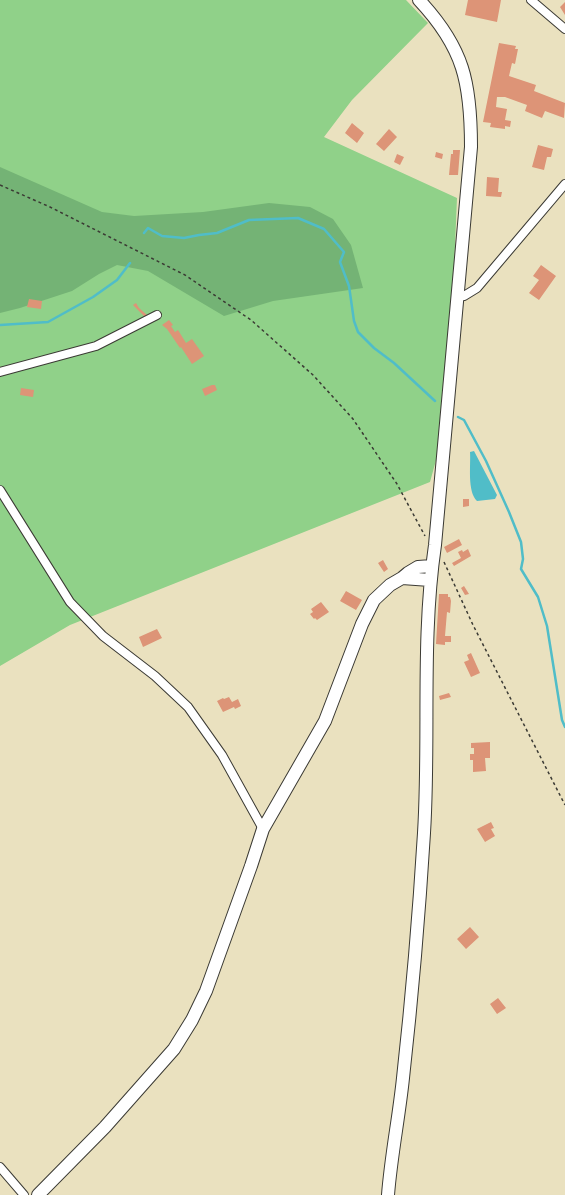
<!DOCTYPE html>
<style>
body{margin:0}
canvas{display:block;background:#eae1bf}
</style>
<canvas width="565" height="1195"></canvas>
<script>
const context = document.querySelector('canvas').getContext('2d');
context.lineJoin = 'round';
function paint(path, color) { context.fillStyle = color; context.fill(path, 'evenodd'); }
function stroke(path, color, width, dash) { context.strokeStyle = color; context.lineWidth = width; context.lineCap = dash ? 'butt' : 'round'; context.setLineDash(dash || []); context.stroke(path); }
paint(new Path2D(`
 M0,0h406l22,23 -76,77 -28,37 133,61 -3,72 -3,136 -21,76 -360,143 -70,41z`), '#90d189');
paint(new Path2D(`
 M0,167l102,45 32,4 69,-4 66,-9 41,4 23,12 18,26 12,43 -90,13 -49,15 -76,-45 -31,-6 -18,9 -27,17 -52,17 -20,5z`), '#74b375');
paint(new Path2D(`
 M474,451l23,44 -2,4 -18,2c-10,-10 -6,-36 -7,-49z`), '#50bdc8');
stroke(new Path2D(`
 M144,233l4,-5 14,8 22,2 15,-3 18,-2 32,-13 49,-2 26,11 20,23 -4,10 9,24 5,35 4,11 16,16 20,15 41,38
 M0,325l48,-3 45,-25 24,-17 13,-17
 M458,417l6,3 22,41 23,51 12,30 2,17 -2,10 17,28 9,29 15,94 3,7`), '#50bdc8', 2.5);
paint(new Path2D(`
 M468,0h33l-4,22 -32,-7z
 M565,2v13l-5,-8z
 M499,43l17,3 -1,3h3l-3,15 -3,-1 -3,13 27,9 -2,6 31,12 -1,15 -19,-7 -3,7 -17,-7 2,-6 -22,-8h-8l-1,10 11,2 -2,11 6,1 -1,6 -5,-1v3l-15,-2 1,-4 -8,-1z
 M352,123l12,10 -7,10 -12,-10z
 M389,129l8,8 -13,14 -8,-7z
 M538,145l15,4 -2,8h-4l-3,13 -12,-3z
 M453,150h7l-2,25h-9l2,-21h2z
 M436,152l7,2 -1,5 -7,-2z
 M397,154l7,3 -4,8 -6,-3z
 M487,177l12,1 -1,14h4l-1,5 -15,-1z
 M541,265l15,11 -17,24 -10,-7 10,-13 -6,-4z
 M29,299l13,2 -1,8 -14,-2z
 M136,303l3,5 8,7 -2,2 -12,-12z
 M169,320l4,5 -2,1 4,6 3,-2 8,13 6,-4 12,17 -12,8 -11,-17 -1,1 -13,-19 -5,-4z
 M212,385h3l2,5 -12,6 -3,-7z
 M21,388l13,2 -1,7 -13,-2z
 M463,499h6v7l-6,1z
 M459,539l3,6 -15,8 -3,-6z
 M468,549l3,7 -17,10 -2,-3 9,-5 -3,-6 4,-2 1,2z
 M383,560l5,9 -4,3 -6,-9z
 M464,586l5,8 -4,1 -4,-7z
 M346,591l16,9 -6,10 -16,-9z
 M439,594h9v3h2l1,4 -1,12 -3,-1 -2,24h6v6h-6v3l-9,-1z
 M321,602l8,10 -12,8 -2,-2 -1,1 -4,-5 3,-2 -2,-3z
 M157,629l5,9 -19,9 -4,-10z
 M471,653l9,20 -9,4 -7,-15 5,-2 -2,-5z
 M449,693l2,4 -11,3 -1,-4z
 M229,697l3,5 6,-3 3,7 -6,3 -1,-2 -11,5 -6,-11 6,-3 1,1z
 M490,742v16h-5l1,13 -13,1v-12h-3v-6h4v-6h-3v-5z
 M491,822l3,6 -3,1 4,7 -10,6 -8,-13z
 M470,927l9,10 -13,12 -9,-10z
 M498,998l8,10 -9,6 -7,-10z`), '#dd9477');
const street = new Path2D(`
 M531,0l34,29
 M457,297l7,-1 13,-8 88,-104
 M0,372l96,-26 61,-31
 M0,490l70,112 33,34 52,40 33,31 34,48 41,74
 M0,1167l24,28`);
const secondary = new Path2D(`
 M402,578l28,2
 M38,1195l67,-68 69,-78 18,-29 14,-29 45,-125 12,-37 62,-108 37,-97 12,-24 16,-15 12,-7 6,-5 10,-6 14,-1
 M388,1195c3,-39 11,-78 15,-117 9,-81 16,-163 21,-245 6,-96 -3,-192 11,-288l36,-398c0,-64 -7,-99 -52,-147`);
stroke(street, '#3b3a34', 10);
stroke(secondary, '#3b3a34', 14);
stroke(new Path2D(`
 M0,185l50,22 135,68 66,45 62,55 40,44 44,65 28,52
 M444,562l29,63 92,180`), '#3b3a34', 1.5, [3, 3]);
stroke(street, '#fff', 8);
stroke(secondary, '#fff', 12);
</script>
